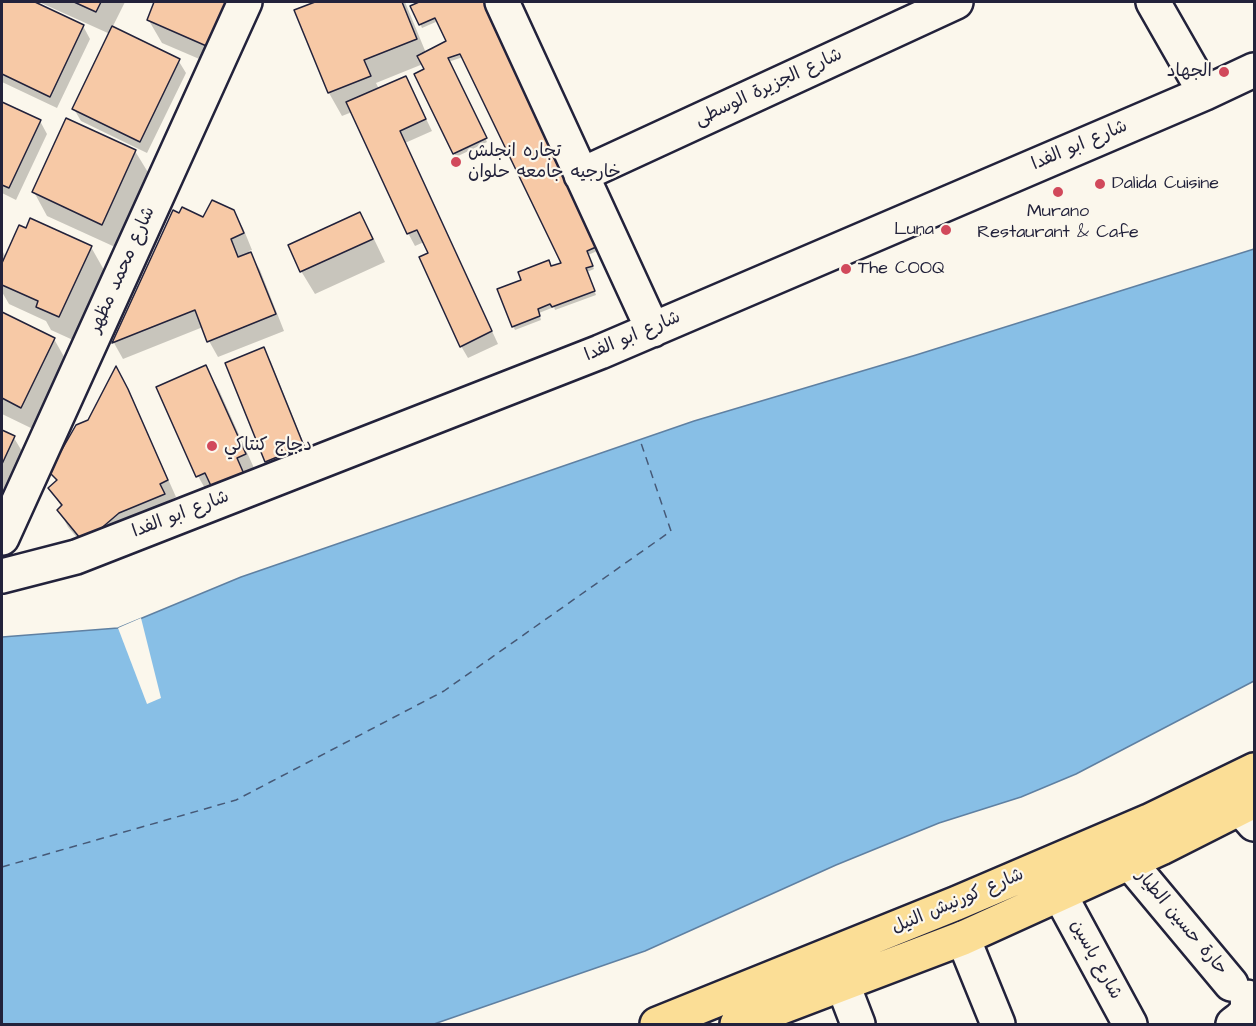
<!DOCTYPE html>
<meta charset="utf-8">
<style>
body{margin:0}
#map{position:relative;width:1256px;height:1026px;overflow:hidden;background:#fbf7ec;font-family:"Architects Daughter",sans-serif}
canvas{display:block}
.frame{position:absolute;inset:0;border:3px solid #22223b;pointer-events:none}
</style>
<div id="map">
<canvas width="1256" height="1026"></canvas>
<div class="frame"></div>
</div>
<script>
const context = document.querySelector('canvas').getContext('2d');
context.lineJoin = 'round';
function paint(path, color) { context.fillStyle = color; context.fill(path, 'evenodd'); }
function stroke(path, color, width, dash) { context.strokeStyle = color; context.lineWidth = width; context.lineCap = dash ? 'butt' : 'round'; context.setLineDash(dash || []); context.stroke(path); }
function drawText(font, color, halo, rows, align = 'center') {
  context.font = font + ' "Architects Daughter","Playpen Sans Arabic",sans-serif'; context.lineWidth = 4.5; context.setLineDash([]); context.textBaseline = 'middle'; context.strokeStyle = halo; context.fillStyle = color; for (const [text, x, y, turn = 0] of rows) {
    context.save(); context.translate(x, y); context.rotate((+turn || 0) * Math.PI / 180); context.textAlign = isNaN(turn) ? turn : align; if (halo) context.strokeText(text, 0, 0); context.fillText(text, 0, 0); context.restore();
  }
}
const water = new Path2D(`
 M1254,249v432l-178,93 -55,23 -82,26 -103,42 -191,86 -211,73h-432v-387l116,-9 123,-51 453,-156 222,-66z`);
paint(water, '#88bfe6');
stroke(water, '#5f80a2', 1.5);
paint(new Path2D(`
 M141,618l20,80 -14,6 -29,-76z`), '#fbf7ec');
paint(new Path2D(`
 M2,2h29l52,24 7,13 -33,69 -55,-26z
 M39,2h86l-13,26 66,32 8,13 -39,80 -66,-32 -7,-12 36,-75z
 M156,2h99l-30,68 -63,-27 -14,-24z
 M319,2h86l21,51 22,-12 -10,-20 -16,7 -10,-22 10,-4h71l111,246 -16,7 6,14 -7,3 9,23 -41,15 -1,-3 -15,6 2,7 -26,10 -2,-4 38,-58 12,-4 -100,-207 -15,5 39,80 -31,15 -40,-82 10,-5 -3,-6 -47,19 3,6 33,1 20,41 -27,12 93,201 -30,14 -7,-12 -31,-92 -6,-12 -9,4 -7,-13 -56,-121 -10,4 -13,-23 -33,-82z
 M2,103l38,18 7,13 -31,66 -14,-7z
 M135,151l14,23 -34,73 -68,-31 -13,-24z
 M233,211l10,17 9,22 -3,1 11,19 24,61 -66,26 -9,-16 -6,-14 -80,32 -9,-16 60,-131 30,7z
 M360,214l13,23 12,25 -70,32 -14,-23z
 M91,247l13,23 -31,70 -22,-10 -5,-9 -37,-17 -7,-12v-42l4,8z
 M2,314l52,25 13,23 -32,68 -33,-16z
 M263,349l8,13 39,97 -37,15 -7,-13 -39,-97z
 M205,367l14,23 39,87 -47,22 -13,-23z
 M125,384l11,23 40,90 -8,4 5,9 -79,48 -26,-31 -9,-17 3,-2 -12,-20 7,-6 -6,-10 38,-51z
 M2,431l12,7 23,38 -35,52z`), '#0003');
stroke(new Path2D(`
 M2,867l234,-67 208,-109 227,-160 -31,-91`), '#465977', 1.5, [8, 6]);
const building = new Path2D(`
 M2,2h33l49,23 -34,72 -48,-23z
 M74,2h27l-5,10z
 M154,2h78l-21,46 -64,-28z
 M315,2h87l15,37 -53,21 7,16 -43,17 -34,-83z
 M419,2h74l110,242 -16,7 6,15 -7,2 9,23 -43,16 -2,-3 -12,5 2,7 -28,11 -15,-38 24,-9 -3,-8 31,-12 2,6 10,-3 -101,-209 -12,4 39,80 -34,16 -39,-80 10,-5 -7,-13 29,-15 -11,-23 -16,7 -9,-19z
 M112,26l68,33 -40,83 -68,-33z
 M406,76l20,43 -26,12 92,200 -32,16 -41,-90 9,-4 -11,-23 -10,4 -61,-132z
 M2,102l39,18 -32,68 -7,-3z
 M66,118l70,32 -34,75 -70,-33z
 M212,200l22,10 10,23 -13,6 7,18 13,-5 25,62 -69,28 -12,-32 -83,33 61,-133 6,3 3,-6 21,10z
 M360,212l13,27 -73,33 -12,-27z
 M30,218l62,28 -33,71 -23,-10 2,-6 -36,-16v-22l17,-38 7,3z
 M2,312l53,26 -34,70 -19,-10z
 M264,347l40,99 -39,16 -40,-99z
 M206,365l40,89 -9,4 7,16 -32,14 -7,-15 -9,4 -40,-90z
 M116,366l12,23 40,91 -8,4 5,10 -46,19 -35,30 -27,-33 5,-5 -14,-17 9,-8 -8,-8 27,-47 12,-5z
 M2,430l13,6 -13,28z`);
paint(building, '#f7c9a6');
stroke(building, '#22223b', 1.5);
const minor = new Path2D(`
 M502,2l151,328
 M1153,2l52,91
 M581,175l375,-173
 M2,538l243,-536
 M2,576l74,-19 524,-205 605,-259 49,-23
 M1240,808l14,16
 M1130,863l101,121
 M1060,895l70,129
 M963,938l35,86
 M843,985l15,39
 M1233,1024c11,-8 16,-12 14,-27`);
const major = new Path2D(`
 M657,1024l300,-121 192,-82 105,-51
 M737,1024l226,-86 198,-90 93,-47`);
stroke(minor, '#22223b', 38);
stroke(major, '#22223b', 38);
stroke(minor, '#fbf7ec', 33);
stroke(major, '#fbde96', 33);
for (const [x, y, r, color] of [
 [1224,72,6,"#d1495b"],
 [456,162,6,"#d1495b"],
 [1100,184,6,"#d1495b"],
 [1058,192,6,"#d1495b"],
 [946,230,6,"#d1495b"],
 [846,269,6,"#d1495b"],
 [212,446,6,"#d1495b"]
]) { const dot = new Path2D(); dot.arc(x, y, r, 0, 2 * Math.PI); context.fillStyle = color; context.fill(dot); stroke(dot, '#fbf7ec', 2); }
drawText('18px', '#22223b', '#fbf7ec', [
 ["الجهاد",1212,72,"right"],
 ["تجاره انجلش",468,152],
 ["خارجيه جامعه حلوان",468,173],
 ["Dalida Cuisine",1112,184],
 ["Murano",1058,212,"center"],
 ["Restaurant & Cafe",1058,233,"center"],
 ["Luna",934,230,"right"],
 ["The COOQ",858,269],
 ["دجاج كنتاكي",224,446]
], 'left');
drawText('18px', '#22223b', '#fbf7ec', [
 ["شارع الجزيرة الوسطى",769,88,-25],
 ["شارع ابو الفدا",1080,146,-23],
 ["شارع محمد مظهر",123,270,-66],
 ["شارع ابو الفدا",633,337,-23],
 ["شارع ابو الفدا",181,515,-21],
 ["شارع كورنيش النيل",958,902,-23],
 ["حارة حسين الطيار",1181,923,50],
 ["شارع ياسين",1095,960,61]
]);
</script>
